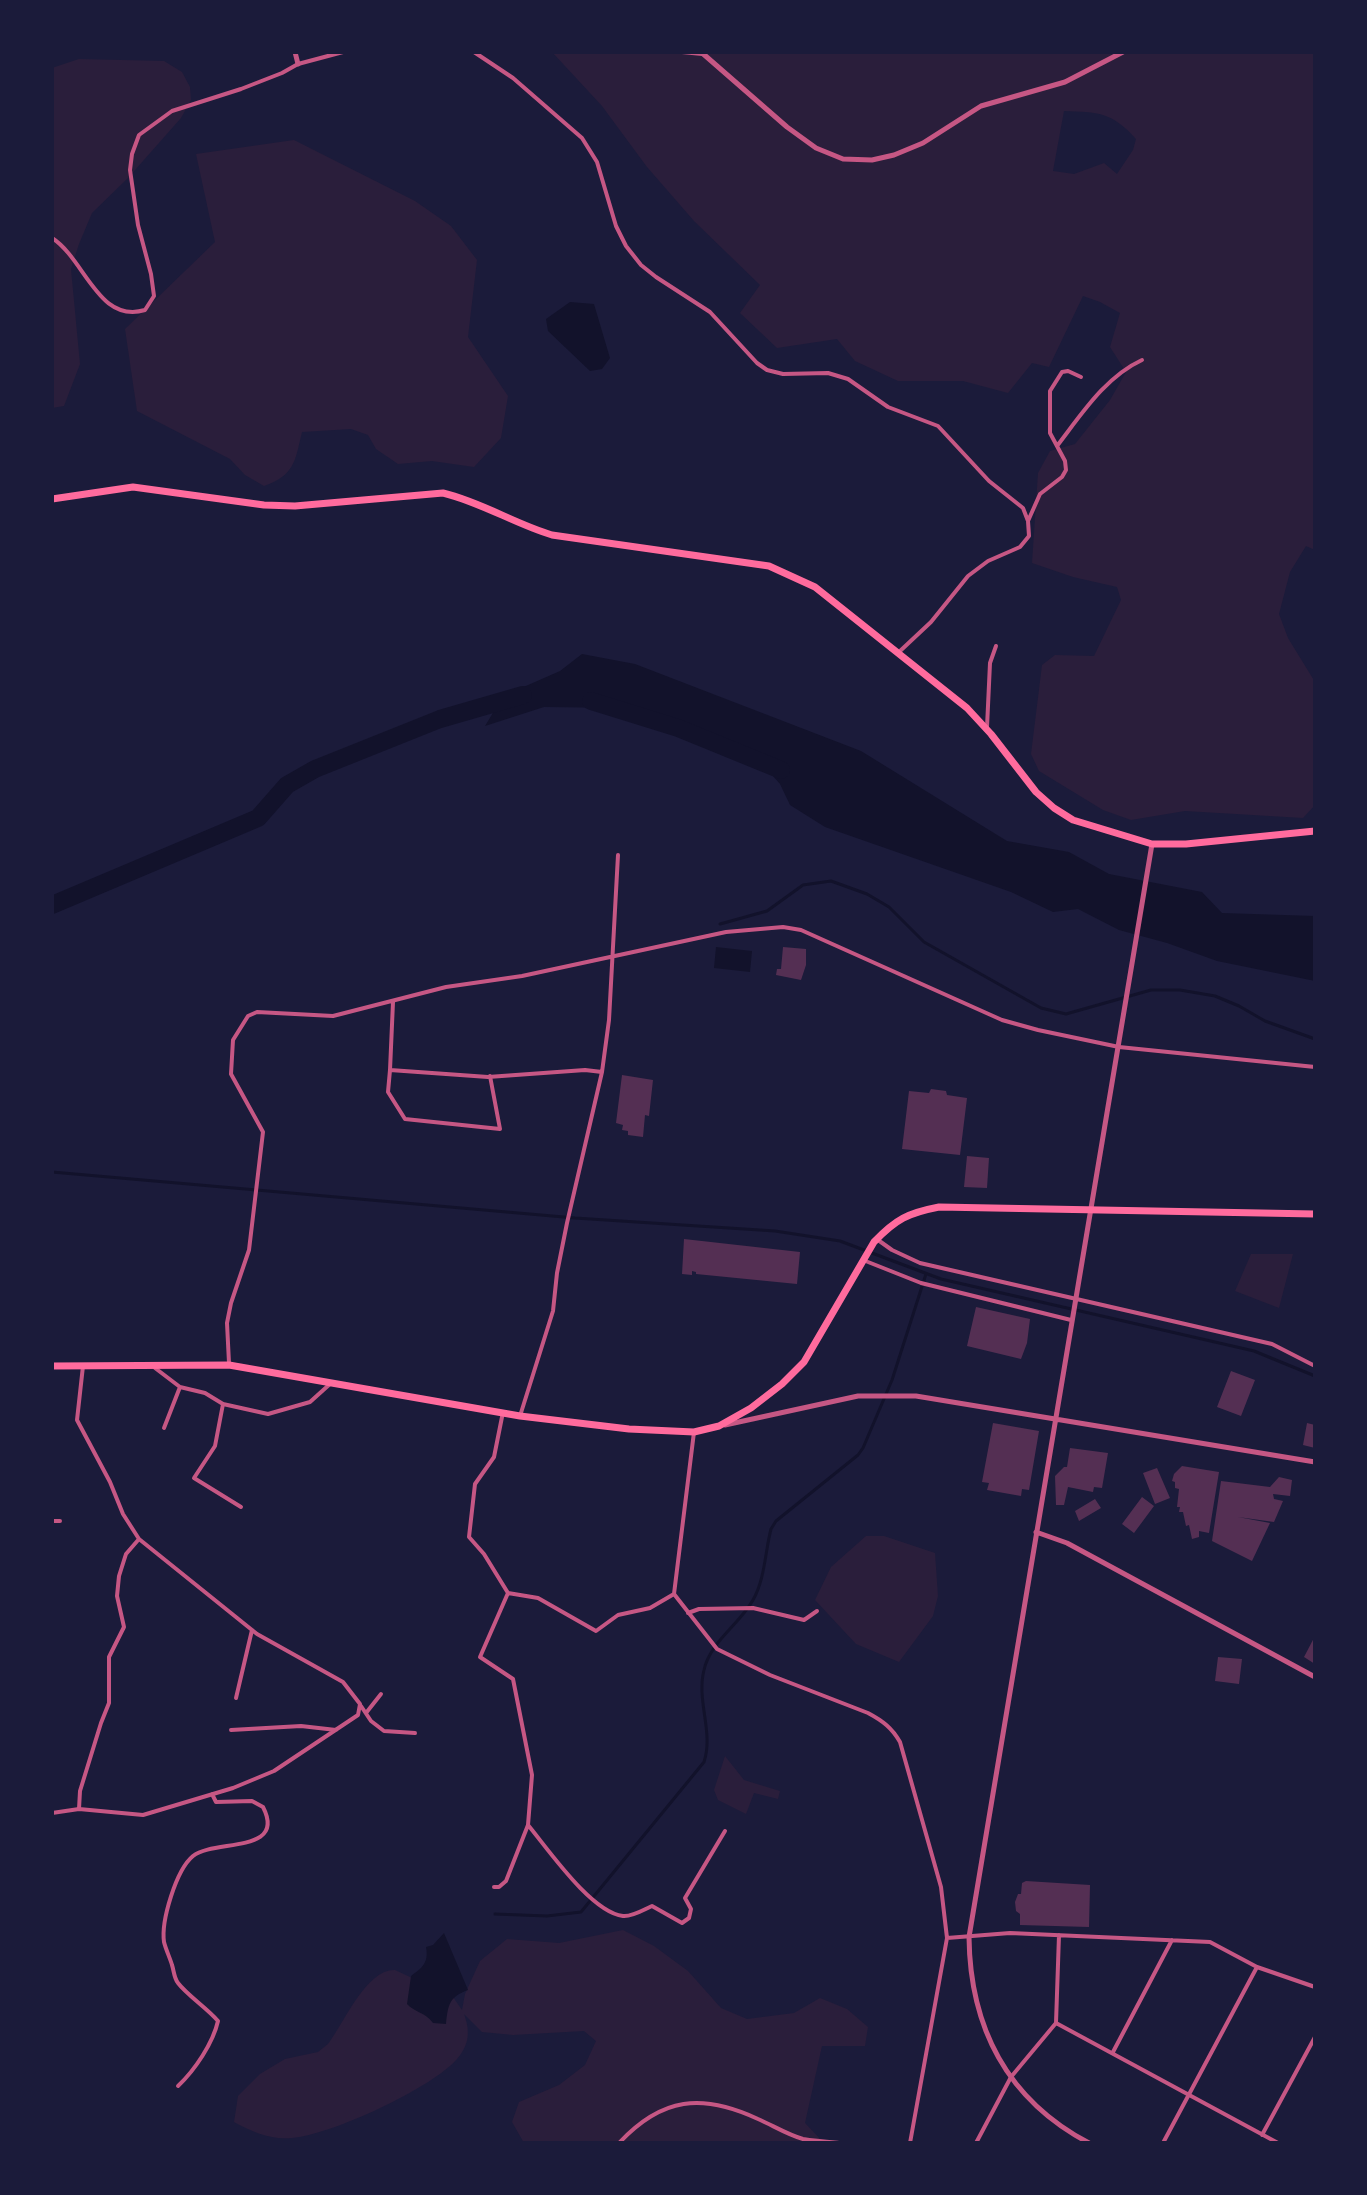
<!DOCTYPE html>
<style>
body{margin:0}
#map{position:relative;width:1367px;height:2195px;overflow:hidden;background:#1b1b3a;font-family:Poppins,sans-serif}
canvas{display:block}
.frame{position:absolute;inset:0;border:54px solid #1b1b3a;pointer-events:none}
</style>
<div id="map">
<canvas width="1367" height="2195"></canvas>
<div class="frame"></div>
</div>
<script>
const context = document.querySelector('canvas').getContext('2d');
context.lineJoin = 'round';
function paint(path, color) { context.fillStyle = color; context.fill(path, 'evenodd'); }
function stroke(path, color, width, dash) { context.strokeStyle = color; context.lineWidth = width; context.lineCap = dash ? 'butt' : 'round'; context.setLineDash(dash || []); context.stroke(path); }
paint(new Path2D(`
 M552,52h763v498l-9,-4 -16,26 -11,42 9,24 27,44v123l-12,13 -118,-7 -54,9 -28,-10 -64,-39 -8,-17 11,-89 13,-10 39,1 27,-56 -4,-13 -44,-10 -41,-14 6,-90 12,-22 25,-7 35,-44 16,-28 -16,-25 10,-34 -20,-11 -17,-6 -34,71 -17,-4 -24,30 -45,-12h-65l-43,-20 -18,-22 -60,9 -37,-35 20,-28 -66,-64 -47,-54 -45,-61zM1064,111c34,1 48,1 72,28l-3,11 -16,24 -13,-11 -30,11 -21,-3z
 M79,59l85,2 18,11 8,15 1,13 -10,18 -53,60 -36,35 -13,31 -8,25 9,95 -16,42 -12,2v-340z
 M294,140l121,61 36,25 26,34 -9,77 40,59 -7,42 -27,29 -42,-6 -34,3 -22,-15 -8,-14 -17,-6 -49,3c-7,29 -7,43 -38,54l-19,-11 -15,-16 -93,-48 -12,-82 90,-87 -19,-88z
 M1251,1254h42l-14,54 -44,-17z
 M866,1536h18l51,17 3,43 -5,20 -34,46 -43,-18 -41,-44 16,-33z
 M725,1756l19,24 36,11 -2,8 -24,-6 -8,21 -28,-14 -4,-10z
 M623,1930l31,16 34,25 33,37 26,11 47,-6 26,-15 27,11 21,18 -3,19h-43l-17,77 19,20h-300l-12,-21 7,-20 40,-17 26,-20 11,-24 -12,-10 -71,4 -31,-3 -18,-18c6,16 6,30 -7,45 -25,29 -126,76 -165,79 -21,2 -40,-6 -58,-16l4,-26 22,-22 25,-15 33,-7 10,-8c16,-21 38,-75 67,-74l58,27 9,13 3,-16 15,-33 27,-22 52,4z`), '#2a1e3b');
paint(new Path2D(`
 M570,302l24,2 16,54 -8,11 -12,2 -42,-40 -2,-12z
 M582,654l53,10 226,87 146,90 62,11 40,22 93,18 20,21 93,3v65l-98,-20 -50,-18 -48,-13 -41,-21 -25,3 -42,-20 -186,-65 -35,-22 -10,-21 -30,-34 -47,-19 -78,-23 -81,-1 -59,19 18,-30 57,-25z
 M716,947l36,4 -2,21 -36,-4z
 M444,1933l24,57c-19,7 -20,15 -22,34l-13,-1c-8,-11 -19,-11 -26,-19l4,-28c11,-8 18,-13 15,-29l7,-2z`), '#12122b');
stroke(new Path2D(`
 M720,924l47,-13 36,-26 28,-4 36,13 22,13 35,35 117,66 25,6 85,-24h29l35,6 24,10 26,15 50,18
 M52,1172l523,46 200,13 65,10 101,38 313,72 61,25
 M495,1914l52,2 34,-4 123,-150c10,-30 -8,-61 0,-92 6,-28 35,-45 49,-70 12,-21 12,-48 18,-71l5,-8 82,-66 5,-7 29,-68 34,-106`), '#12122b', 3);
stroke(new Path2D(`
 M591,701l87,27 103,42
 M52,905l206,-87 29,-33 28,-16 125,-50 83,-24`), '#12122b', 18);
paint(new Path2D(`
 M783,947l23,2v16l-5,15 -25,-5 1,-6h4z
 M622,1075l31,5 -4,36 -4,-1 -2,22 -15,-2v-4l-6,-1 1,-5 -7,-2z
 M931,1089l15,2 1,4 20,3 -7,57 -58,-6 7,-58 20,2z
 M967,1156l22,2 -2,30 -23,-1z
 M684,1239l116,13 -3,32 -101,-10v-2l-4,-1v4l-10,-1z
 M976,1307l54,12 -3,24 -6,16 -54,-13z
 M1231,1371l24,9 -14,36 -24,-9z
 M993,1423l46,8 -10,59 -7,-1 -1,7 -34,-6 2,-7 -7,-1z
 M1307,1423l8,2v23l-12,-3z
 M1070,1448l38,5 -6,35 -8,-1 -1,5 -25,-5 -4,18h-8l-1,-29 9,-9h3z
 M1182,1466l37,6 -10,61 -10,-2v6l-7,2 -3,-14 -3,1 -3,-14h-4l1,-5h-3l2,-18 -4,-1v-6l-3,-1 2,-7z
 M1157,1468l13,30 -15,6 -12,-31z
 M1279,1477l13,3 -2,16 -17,-2 1,5 9,2 -9,21 -36,-5 32,6 -18,38 -40,-20 9,-60 49,6z
 M1142,1497l12,9 -20,27 -12,-9z
 M1095,1499l6,9 -22,13 -4,-10z
 M1315,1636v28l-11,-7z
 M1218,1657l24,2 -3,25 -24,-3z
 M1026,1881l64,4 -1,42 -69,-2v-11l-4,-3 -1,-9 3,-8h3l1,-11z`), '#542f53');
stroke(new Path2D(`
 M350,52h35
 M474,52l39,26 69,60 15,24 19,64 10,20 15,19 15,12 54,35 47,51 10,7 16,4 45,-1 20,6 40,28 50,19 51,55 34,27 5,13 1,15 -9,11 -32,14 -20,15 -37,46 -32,30
 M682,52l20,2
 M52,238c33,21 46,86 93,72l9,-14 -3,-22 -13,-49 -8,-55 2,-16 7,-19 33,-24 69,-22 41,-16 16,-9 45,-12
 M1057,446c24,-31 48,-69 85,-86
 M1028,521l12,-27 22,-17 4,-7 -1,-9 -15,-28v-42l12,-19 6,-1 13,6
 M987,727l3,-64 6,-17
 M393,1002l-3,68 98,7 97,-7 17,2
 M390,1070l-2,22 17,27 95,10 -10,-53
 M878,1240l14,10 28,13 352,81 43,22
 M863,1260l58,23 150,37
 M229,1363l-2,-40 4,-20 18,-53 14,-118 -32,-58 2,-34 15,-24 9,-4 76,4 113,-29 76,-11 204,-44 57,-5 18,3 201,90 36,10 81,17 196,20
 M155,1368l25,19 25,6 18,11 45,10 42,-12 20,-18
 M223,1404l-8,42 -21,32 47,29
 M503,1412l-9,45 -19,27 -6,53 15,17 24,39 30,5 58,33 22,-16 32,-7 24,-14 20,-162
 M520,1416l33,-105 4,-38 10,-50 35,-151 7,-52 9,-165
 M164,1428l16,-41
 M52,1521h8
 M508,1593l-28,64 33,22 19,96 -4,50c20,24 63,87 95,91 9,1 20,-6 29,-10l30,17 7,-5 2,-9 -6,-11 40,-67
 M674,1594l43,55 53,26 98,38c15,8 24,15 32,29l41,145 6,51 -37,205
 M688,1613l11,-4 54,-1 51,12 13,-9
 M236,1698l16,-68
 M361,1706l10,15 13,10 31,2
 M366,1713l15,-19
 M231,1730l70,-4 35,4
 M79,1809l1,-18 21,-68 8,-20v-46l15,-30 -7,-31 2,-20 7,-22 13,-15
 M52,1813l27,-4 64,6 90,-27 41,-17 84,-56 2,-11 -17,-22 -86,-48 -118,-95 -16,-25 -13,-32 -33,-62 6,-54
 M494,1887h5l7,-6 22,-56
 M947,1938l63,-5 200,9 47,25 58,20
 M1056,2023l222,120
 M1113,2052l59,-112
 M178,2086c17,-16 35,-43 40,-65 -11,-13 -31,-26 -40,-38 -4,-5 -4,-12 -6,-18 -2,-7 -6,-15 -8,-23 -3,-21 12,-72 29,-86 21,-17 94,-2 70,-49l-11,-6 -36,1 -4,-8
 M1262,2135l53,-98
 M619,2143c43,-46 83,-50 139,-24 14,6 30,16 45,20 12,2 25,3 37,4
 M976,2143l35,-66 45,-54 3,-88
 M1163,2143l94,-176`), '#c65784', 4);
stroke(new Path2D(`
 M295,52l3,12
 M701,52l86,75 29,21 27,11 29,1 22,-5 29,-12 58,-37 84,-24 58,-30
 M725,1425l133,-29h58l399,66
 M1036,1532l31,11 248,134
 M1089,2143c-82,-43 -119,-116 -120,-206l183,-1093`), '#c65784', 5);
stroke(new Path2D(`
 M52,499l81,-12 131,18 31,1 148,-13c38,9 72,31 109,42l217,31 46,21 152,121 24,26 45,58 18,16 19,12 79,24h34l129,-13
 M52,1366l177,-1 291,51 109,13 65,3 25,-6 32,-18 31,-24 22,-22 70,-120c22,-23 34,-29 65,-35l376,7`), '#ff6b9d', 7);
</script>
